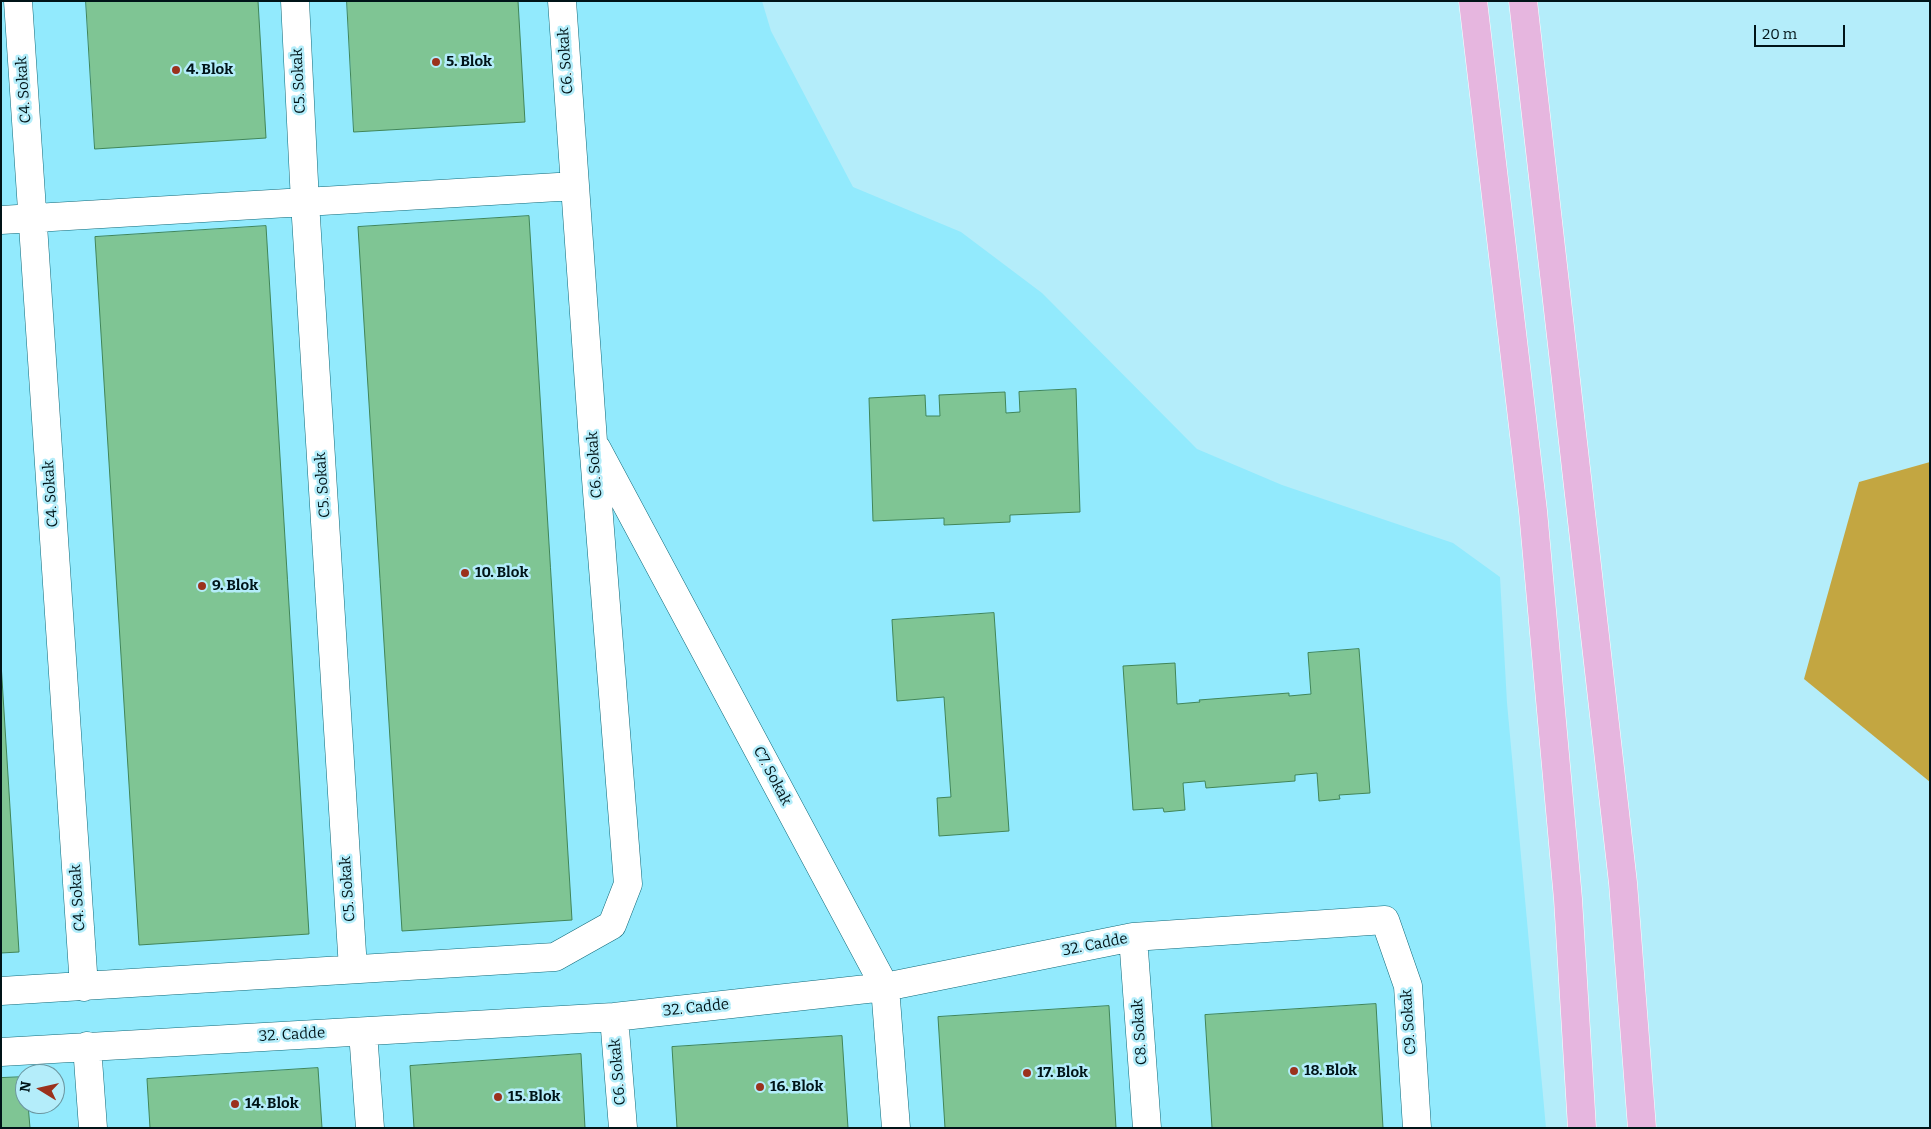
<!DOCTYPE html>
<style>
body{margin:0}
#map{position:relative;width:1931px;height:1129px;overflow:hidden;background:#b4edfa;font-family:Bitter,serif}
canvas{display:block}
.frame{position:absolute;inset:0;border:2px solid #001418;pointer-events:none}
.north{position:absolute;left:15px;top:1064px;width:50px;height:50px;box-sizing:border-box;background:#b4edfa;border:1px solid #6c96a0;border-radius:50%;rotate:279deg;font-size:14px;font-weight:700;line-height:20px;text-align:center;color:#001418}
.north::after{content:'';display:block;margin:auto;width:18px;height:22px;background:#9b321d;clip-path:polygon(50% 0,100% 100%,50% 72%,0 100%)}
.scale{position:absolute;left:1754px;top:25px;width:91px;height:22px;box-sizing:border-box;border:2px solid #001418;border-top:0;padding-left:6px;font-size:15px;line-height:18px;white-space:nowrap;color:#001418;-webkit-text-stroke:4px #b4edfa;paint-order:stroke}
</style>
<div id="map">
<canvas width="1931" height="1129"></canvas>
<div class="frame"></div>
<div class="north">N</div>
<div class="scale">20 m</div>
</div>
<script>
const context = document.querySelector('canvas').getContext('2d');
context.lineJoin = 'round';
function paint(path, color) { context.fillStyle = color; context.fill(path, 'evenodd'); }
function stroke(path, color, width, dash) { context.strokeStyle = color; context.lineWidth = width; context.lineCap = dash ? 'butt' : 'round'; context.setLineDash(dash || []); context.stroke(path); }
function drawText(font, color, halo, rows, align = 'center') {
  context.font = font + ' Bitter,serif'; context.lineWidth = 5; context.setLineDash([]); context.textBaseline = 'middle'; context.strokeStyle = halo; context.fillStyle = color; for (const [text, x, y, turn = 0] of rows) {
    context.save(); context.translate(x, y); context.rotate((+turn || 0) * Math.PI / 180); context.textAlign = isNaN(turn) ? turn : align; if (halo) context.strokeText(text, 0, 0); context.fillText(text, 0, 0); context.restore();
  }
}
paint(new Path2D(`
 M1,1h761l9,30 82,156 108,45 81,61 155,156 85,36 171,58 47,34 7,126 39,425h-1545zM25,1074h30v30h-30z`), '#92eafd');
paint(new Path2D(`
 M1930,462v320l-126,-103 55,-197z`), '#c3a641');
const building = new Path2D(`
 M86,1h172l8,137 -171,11z
 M347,1h171l7,121 -171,10z
 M529,216l43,704 -170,11 -44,-704z
 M266,226l43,708 -170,11 -44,-708z
 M1076,389l4,123 -70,3v7l-66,3v-7l-71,3 -4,-123 56,-3 1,21h14l-1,-21 66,-3 1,21 14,-1 -1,-20z
 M994,613l15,218 -70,5 -2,-38 14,-1 -7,-100 -47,4 -5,-81z
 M1359,649l11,144 -31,2 1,4 -21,2 -2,-28 -22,2v6l-89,7 -1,-7 -22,2 2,27 -21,2 -1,-4 -30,2 -10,-144 52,-3 2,41 23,-2 -1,-2 90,-7v3l22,-2 -3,-41z
 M1,663l18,289 -18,1z
 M1376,1004l7,124h-171l-7,-113z
 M1109,1006l7,122h-171l-7,-111z
 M842,1036l6,92h-171l-5,-81z
 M581,1054l4,74h-171l-4,-62z
 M318,1068l4,60h-172l-3,-49z
 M25,1077v27h3l2,24h-29v-50z`);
paint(building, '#7fc594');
stroke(building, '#418659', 1);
const minor = new Path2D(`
 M18,1l66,986
 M295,1l10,201 48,767
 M1,220l574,-34
 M597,449l288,538 11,141
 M1133,937l14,191
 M1,991l554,-34 57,-32 16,-41 -35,-443 -31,-440
 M614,1017l9,111
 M363,1032l7,96
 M87,1046l6,82
 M1,1052l613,-35 271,-30 248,-50 252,-17 23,66 9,142`);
const major = new Path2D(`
 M1473,1l60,510 35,388 14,229
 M1523,1l100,882 19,245`);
stroke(minor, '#116a7a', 29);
stroke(major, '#fff', 29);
stroke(minor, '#fff', 28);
stroke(major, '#e6b6df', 28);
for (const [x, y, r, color] of [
 [436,62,5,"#9b321d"],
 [176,70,5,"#9b321d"],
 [465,573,5,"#9b321d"],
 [202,586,5,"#9b321d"],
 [1294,1071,5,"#9b321d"],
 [1027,1073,5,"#9b321d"],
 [760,1087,5,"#9b321d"],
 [498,1097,5,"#9b321d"],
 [235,1104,5,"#9b321d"]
]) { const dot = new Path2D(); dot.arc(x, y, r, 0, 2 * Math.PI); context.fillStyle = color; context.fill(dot); stroke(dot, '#b4edfa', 2); }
drawText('15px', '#001418', '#b4edfa', [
 ["C6. Sokak",566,61,-94],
 ["C5. Sokak",299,81,-93],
 ["C4. Sokak",24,90,-94],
 ["C6. Sokak",595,465,-94],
 ["C5. Sokak",323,485,-94],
 ["C4. Sokak",51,494,-94],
 ["C7. Sokak",772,776,62],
 ["C5. Sokak",348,889,-94],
 ["C4. Sokak",78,898,-94],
 ["32. Cadde",1095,945,-11],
 ["32. Cadde",696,1008,-6],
 ["C9. Sokak",1409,1022,-94],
 ["C8. Sokak",1140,1032,-94],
 ["32. Cadde",292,1035,-3],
 ["C6. Sokak",618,1072,-95]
]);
drawText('bold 15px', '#001418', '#b4edfa', [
 ["5. Blok",446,62],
 ["4. Blok",186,70],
 ["10. Blok",475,573],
 ["9. Blok",212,586],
 ["18. Blok",1304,1071],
 ["17. Blok",1037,1073],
 ["16. Blok",770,1087],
 ["15. Blok",508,1097],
 ["14. Blok",245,1104]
], 'left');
</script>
